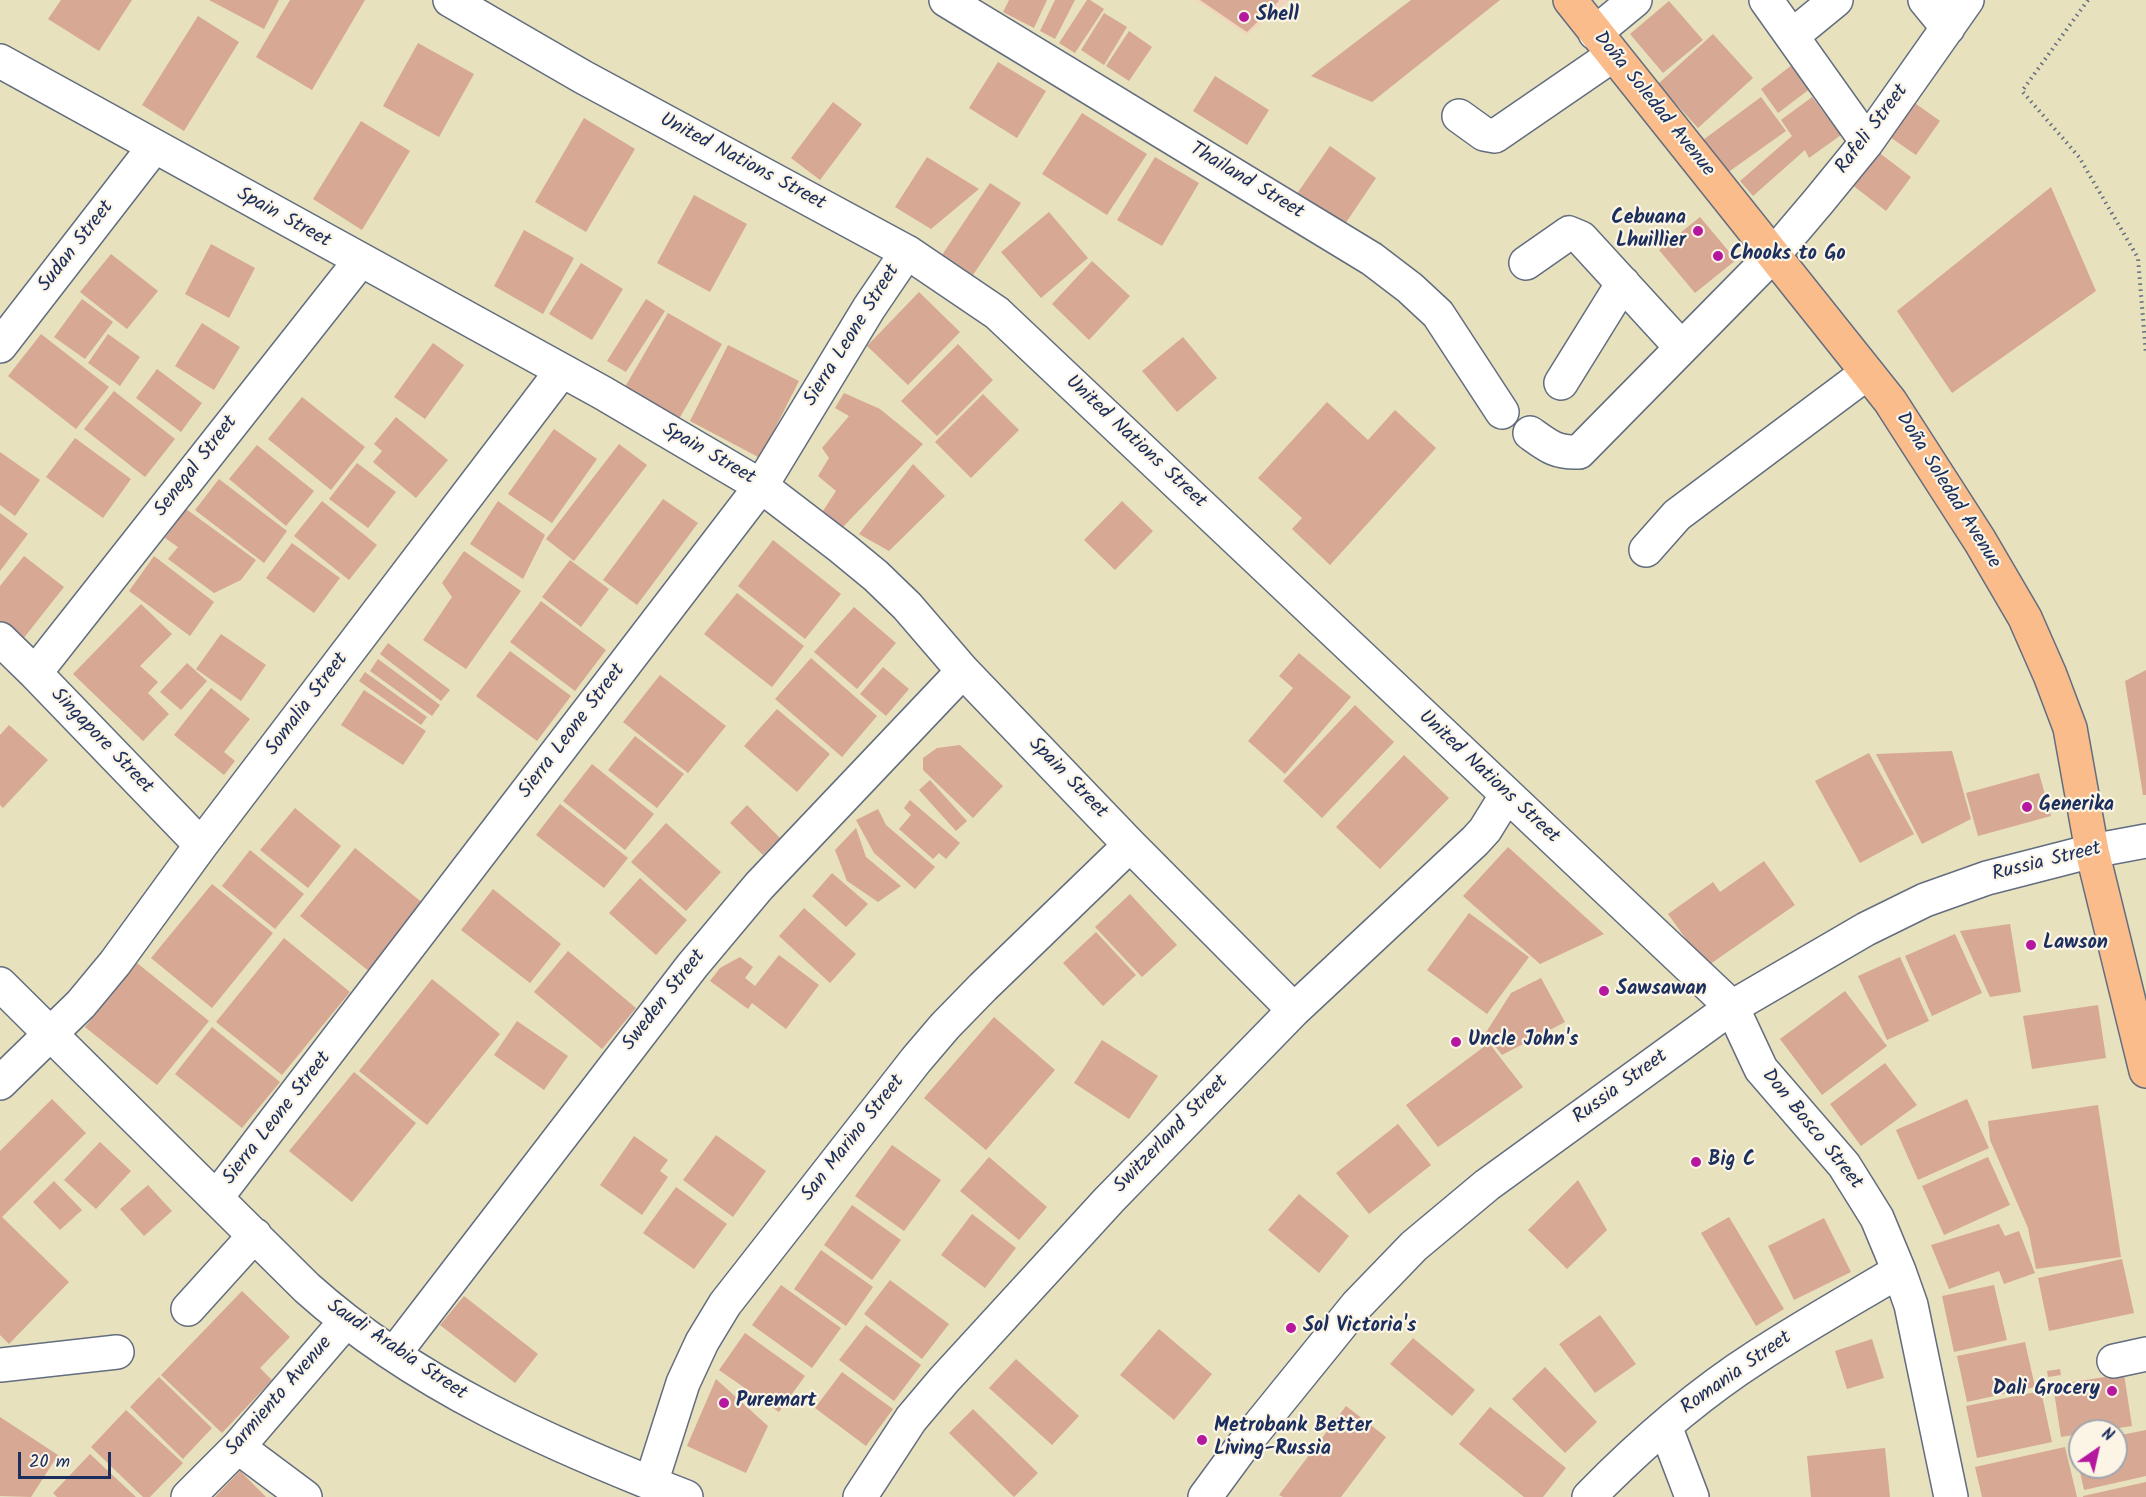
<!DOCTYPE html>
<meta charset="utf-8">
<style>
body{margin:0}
#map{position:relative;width:2146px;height:1497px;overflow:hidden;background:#e7e1bd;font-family:Kalam,sans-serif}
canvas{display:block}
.north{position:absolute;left:2068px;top:1419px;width:60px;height:60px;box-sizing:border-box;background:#fcf5e5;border:2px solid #a2a6af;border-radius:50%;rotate:34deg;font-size:16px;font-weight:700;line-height:24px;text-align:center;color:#1b2f5e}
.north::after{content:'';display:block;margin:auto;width:21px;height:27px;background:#b5179e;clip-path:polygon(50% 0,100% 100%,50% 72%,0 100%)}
.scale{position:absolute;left:18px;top:1452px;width:93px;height:27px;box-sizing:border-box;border:3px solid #1b2f5e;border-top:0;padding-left:8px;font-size:18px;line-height:21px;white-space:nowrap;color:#1b2f5e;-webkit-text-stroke:4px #fcf5e5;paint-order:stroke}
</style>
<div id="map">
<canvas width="2146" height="1497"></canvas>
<div class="north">N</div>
<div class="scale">20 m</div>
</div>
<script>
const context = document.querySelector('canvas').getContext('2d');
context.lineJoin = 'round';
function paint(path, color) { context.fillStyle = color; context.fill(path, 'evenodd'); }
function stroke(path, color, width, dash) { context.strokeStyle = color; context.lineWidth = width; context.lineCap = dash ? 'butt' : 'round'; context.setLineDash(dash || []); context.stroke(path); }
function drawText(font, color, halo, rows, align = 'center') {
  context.font = font + ' Kalam,sans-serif'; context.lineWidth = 4.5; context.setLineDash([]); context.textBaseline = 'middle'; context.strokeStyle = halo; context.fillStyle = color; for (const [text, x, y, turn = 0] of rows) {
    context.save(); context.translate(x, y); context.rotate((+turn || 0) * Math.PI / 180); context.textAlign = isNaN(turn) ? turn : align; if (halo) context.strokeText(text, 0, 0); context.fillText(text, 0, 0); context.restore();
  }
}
paint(new Path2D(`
 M1196,0h93l-42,35z`), '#f2d4be');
paint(new Path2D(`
 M61,0h71l-33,51 -51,-32z
 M209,0h70l-15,29z
 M290,0h75l-53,90 -56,-33z
 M1009,0h38l-13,28 -31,-16z
 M1055,0h20l-20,39 -15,-8z
 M1087,0h3l14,9 -29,44 -16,-10z
 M1200,0h78l1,1 -32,31z
 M1411,0h89l-128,102 -61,-26z
 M1669,1l34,39 -40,33 -33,-39z
 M1104,13l23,14 -23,38 -23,-15z
 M198,16l41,26 -55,89 -42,-26z
 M1129,31l23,16 -23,34 -23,-15z
 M1713,34l40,44 -55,50 -40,-44z
 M418,43l56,31 -35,63 -56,-31z
 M1797,61l18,24 -37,28 -17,-24z
 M998,62l48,29 -29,47 -48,-30z
 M1215,76l54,34 -22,35 -54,-34z
 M1761,97l25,34 -59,42 -24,-33z
 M1812,97l29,38 -32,23 -4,-8 -52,46 -13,-15 52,-45 -11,-16z
 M1912,101l28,20 -24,34 -29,-20z
 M833,102l29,22 -42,56 -29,-22z
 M1082,113l65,41 -40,61 -65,-41z
 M584,118l51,31 -49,83 -51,-30z
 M361,121l49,30 -48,79 -49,-31z
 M1330,146l46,32 -35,52 -47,-32z
 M1877,151l34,26 -25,34 -35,-27z
 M927,157l52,32 -48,40 -36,-22z
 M1155,157l44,26 -37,63 -45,-26z
 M990,183l31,20 -48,72 -31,-20z
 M2051,187l45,104 -144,102 -55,-82z
 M694,195l53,29 -37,68 -53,-29z
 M1049,212l39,46 -47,40 -40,-46z
 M1700,217l36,43 -41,33 -36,-43z
 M524,230l50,28 -31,56 -49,-28z
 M211,244l44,24 -26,50 -44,-24z
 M111,254l47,37 -31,38 -47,-37z
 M1092,261l38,35 -41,44 -37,-36z
 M581,263l42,26 -31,51 -43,-26z
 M919,292l41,40 -52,53 -41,-39z
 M82,299l31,23 -28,37 -31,-22z
 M646,299l19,12 -39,61 -19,-11z
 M668,313l54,31 -43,75 -54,-32z
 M202,323l38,24 -26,43 -39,-24z
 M41,334l68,53 -33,42 -68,-53z
 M108,334l32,23 -20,29 -32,-23z
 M1183,337l34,41 -40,34 -35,-41z
 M433,343l31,22 -39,54 -31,-22z
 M958,344l35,36 -56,56 -36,-35z
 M728,345l71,36 -39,77 -70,-37z
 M157,369l45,34 -21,29 -45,-34z
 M114,391l61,48 -30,38 -61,-48z
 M844,393l36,16 43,35 -82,85 -22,-12 17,-26 -18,-15 11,-18 -7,-10 27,-32 -14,-8z
 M983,394l36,36 -48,48 -36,-36z
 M302,397l63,50 -34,43 -63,-51z
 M1327,402l41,38 27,-30 41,38 -106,117 -38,-36 10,-11 -44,-40z
 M396,417l52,43 -32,38 -43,-36 9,-11 -8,-7z
 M554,429l43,30 -45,64 -44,-29z
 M75,438l56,41 -28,39 -57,-41z
 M619,444l28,21 -73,96 -28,-22z
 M257,445l57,46 -28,35 -57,-47z
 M0,452l40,28 -25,36 -15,-11z
 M357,463l39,29 -28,36 -39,-29z
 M913,464l32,32 -56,55 -30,-17z
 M219,479l68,52 -23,32 -69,-53z
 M663,499l35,24 -61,82 -34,-25z
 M322,501l55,44 -28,35 -55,-44z
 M498,501l47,34 -22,44 -53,-35z
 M1122,501l31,30 -38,39 -31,-30z
 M186,509l70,51 -15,20 -27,13 -46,-34 10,-12 -13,-9z
 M0,513l28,21 -28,37z
 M773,540l68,54 -36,45 -67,-53z
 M292,543l48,35 -26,35 -48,-35z
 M464,551l57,40 -55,78 -43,-29 29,-43 -10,-14z
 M24,556l40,31 -45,57 -19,-15v-43z
 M154,556l60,46 -24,34 -61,-45z
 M570,560l39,29 -28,38 -39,-30z
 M737,593l67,53 -32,41 -68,-53z
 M541,601l65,49 -31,41 -65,-49z
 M141,604l31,30 -32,32 18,16 -10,11 21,21 -26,27 -70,-67z
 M854,607l42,36 -39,46 -43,-37z
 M221,634l45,31 -25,36 -45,-32z
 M388,643l62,47 -9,11 -61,-47z
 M510,651l61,45 -34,45 -61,-45z
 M1299,653l52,44 -66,77 -37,-33 45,-53 -14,-12z
 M811,658l66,58 -35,41 -67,-58z
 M378,659l62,46 -8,11 -62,-45z
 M187,663l20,18 -26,29 -21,-18z
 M883,667l26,22 -23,27 -26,-22z
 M2146,670v125h-3l-18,-114z
 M365,672l62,45 -6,8 -62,-44z
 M660,675l66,51 -38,47 -65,-51z
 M211,688l39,31 -26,33 11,9 -11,14 -50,-40z
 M364,690l62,41 -23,34 -62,-40z
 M1355,705l39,37 -72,76 -39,-37z
 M777,709l53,45 -33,38 -53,-46z
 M9,725l39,35 -45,48 -3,-3v-70z
 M635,736l49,38 -27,34 -49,-38z
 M960,745l43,41 -30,32 -50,-48v-12l14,-10z
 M1952,751l19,68 -49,25 -46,-90z
 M1869,753l45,81 -54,29 -45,-82z
 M1404,755l45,43 -69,71 -44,-42z
 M592,764l62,50 -29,36 -62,-49z
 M2039,773l12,43 -73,20 -12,-43z
 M930,780l37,41 -11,10 -37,-41z
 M910,800l50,43 -14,16 -7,-6 -6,6 -34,-30 12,-14 -7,-7z
 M560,804l68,54 -24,30 -68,-53z
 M747,805l33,33 -17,17 -33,-32z
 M295,808l46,38 -33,42 -48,-38z
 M878,809l8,16 49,42 -20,22 -41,-36 -18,-33z
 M666,823l55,49 -35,39 -55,-49z
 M856,828l10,29 35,29 -23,16 -31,-21 -12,-31z
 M1508,847l96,87 -64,30 -77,-68z
 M355,848l69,56 -54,68 -70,-56z
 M250,850l54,44 -29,35 -53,-43z
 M1764,861l31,44 -89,62 -38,-53 45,-32 7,10z
 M832,873l36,31 -22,23 -34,-31z
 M640,878l47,42 -31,35 -47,-42z
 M212,884l61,49 -61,75 -61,-50z
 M493,889l68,55 -31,39 -69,-53z
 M1130,894l47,51 -35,32 -47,-50z
 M804,908l52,46 -26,29 -51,-47z
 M1469,913l60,44 -42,57 -60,-44z
 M2010,924l11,68 -31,5 -30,-66z
 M1096,932l40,43 -33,31 -40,-43z
 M1955,934l27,59 -50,23 -27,-60z
 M284,938l66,54 -68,83 -66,-53z
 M568,951l68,57 -34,41 -68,-57z
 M779,955l40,30 -33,44 -34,-26 -4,6 -38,-28 10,-13 20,-11 13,10 -8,11 10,8z
 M1900,957l29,64 -42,19 -29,-64z
 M137,963l72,58 -52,64 -72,-58z
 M1541,978l24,44 -63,33 -17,-21 26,-41z
 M432,979l68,55 -73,91 -68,-54z
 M1845,991l42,55 -65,49 -42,-56z
 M2098,1005l8,53 -74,11 -9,-53z
 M994,1017l61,53 -69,80 -62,-52z
 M517,1021l51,35 -24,34 -50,-35z
 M212,1027l68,55 -38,46 -67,-54z
 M1102,1040l56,36 -29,43 -55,-36z
 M1489,1043l34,44 -85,60 -32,-42z
 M1885,1063l32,42 -56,41 -31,-42z
 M354,1072l62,51 -64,79 -63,-51z
 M52,1099l34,34 -84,84 67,65 -60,62 -9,-9v-184z
 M1967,1099l22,49 -71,32 -22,-50z
 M2098,1105l23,152 -85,12 -8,-41 -38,-88 -2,-19z
 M1398,1124l33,41 -62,49 -33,-41z
 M716,1135l50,36 -33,46 -50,-37z
 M634,1136l34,24 -8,11 8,6 -26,38 -42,-30z
 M100,1142l31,29 -35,38 -32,-29z
 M892,1145l49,35 -37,51 -49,-35z
 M989,1157l58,50 -28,33 -59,-49z
 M1988,1157l22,48 -66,30 -22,-49z
 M1578,1180l29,50 -40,39 -39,-39z
 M54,1181l28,29 -22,20 -27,-28z
 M148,1185l24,26 -28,25 -24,-27z
 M676,1187l51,37 -33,45 -51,-36z
 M1299,1194l50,42 -30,37 -51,-43z
 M852,1205l49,35 -29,40 -48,-35z
 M972,1214l44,34 -31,40 -44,-33z
 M1729,1217l55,92 -28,17 -55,-93z
 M1824,1218l27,54 -57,28 -26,-54z
 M1999,1224l6,12 14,-5 16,42 -31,11 -5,-13 -50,18 -18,-44z
 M821,1250l52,37 -27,39 -52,-37z
 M2122,1259l12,54 -85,18 -11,-53z
 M890,1280l59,44 -27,35 -58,-45z
 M781,1285l60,43 -29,40 -60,-43z
 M1994,1285l13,55 -53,12 -12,-56z
 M242,1291l48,46 -30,31 12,12 -50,53 -61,-58z
 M464,1296l74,58 -23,29 -75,-58z
 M1600,1315l36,49 -41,29 -36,-49z
 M866,1325l55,40 -27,36 -55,-41z
 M1159,1329l53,45 -38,46 -54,-45z
 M745,1333l60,43 -26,36 -60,-42z
 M1413,1338l62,52 -23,26 -62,-52z
 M1872,1339l12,39 -37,11 -12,-38z
 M2025,1342l10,45 -68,15 -10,-46z
 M1016,1359l63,57 -27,29 -63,-57z
 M1545,1367l52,55 -32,31 -53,-54z
 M2060,1369l1,6 -13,2 -1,-6z
 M842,1372l51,37 -27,37 -51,-38z
 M2124,1374l8,52 -32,5h-20v3l-19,3 -8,-52z
 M159,1377l53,51 -29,31 -53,-52z
 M716,1379l52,47 -22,47 -59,-27z
 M2041,1391l11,51 -75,16 -11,-52z
 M1346,1406l40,31 -45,60h-58l-4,-2z
 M1490,1407l76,61 -23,29h-19l-65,-53z
 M973,1409l65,64 -24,24 -65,-64z
 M126,1410l57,53 -33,34h-7l-52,-50z
 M0,1417l58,38 -27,42 -31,-1z
 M2146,1430v46l-62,14 -10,-45 6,-1v23h36v-31z
 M2065,1447l12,50h-95l-7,-30z
 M1885,1448l5,49h-79l-4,-41z
 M90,1454l46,43h-79l-4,-4z
 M240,1471l26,26h-51z
 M2146,1482v15h-63v-1z`), '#d7a893');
const minor = new Path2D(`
 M450,0l133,77 324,175 90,61 735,694 29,62 83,96 33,53 22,53 12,34 40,192
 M946,0l426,259 38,29 28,26 64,98
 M1766,0l101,142
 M1925,0l23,28
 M1595,33l40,-33
 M1792,36l44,-36
 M0,61l603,332 158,93 81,62 34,28 31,30 56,65 167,174 164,165
 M1459,116l25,18 11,2 118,-81
 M1526,263l43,-30 12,5 100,109
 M0,346l154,-199
 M1561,383l62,-100
 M1530,433c18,13 26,20 49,19l194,-197 45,-53 49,-60 100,-142
 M1646,550l31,-35 190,-142
 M0,639l35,34 166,172
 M35,673l325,-412
 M0,984l307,304c108,97 245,157 379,209
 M0,1083l81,-79 34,-41 86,-118 360,-473
 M216,1198l545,-712 108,-178 38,-56
 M188,1309l67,-74
 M394,1354l298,-388 67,-80 204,-215
 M2114,1361l32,-7
 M0,1365l117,-13
 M1665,1426l27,71
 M238,1447l67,50
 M651,1483l32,-100 19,-41 23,-38 191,-244 29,-34 38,-39 147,-142
 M188,1497l50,-50 108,-126
 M860,1497l51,-78 33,-39 165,-180 185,-190 181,-169 10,-11 21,-34
 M1205,1497l36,-49 116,-143 57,-59 73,-61 245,-178 134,-78 59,-29 62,-22 105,-27 54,-10
 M1589,1497c51,-52 108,-102 169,-141 46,-30 94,-57 141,-85`);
const major = new Path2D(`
 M1570,0l320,401 90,140 45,77 25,57 20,53 22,123 54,220`);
stroke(minor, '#626d7f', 36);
stroke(major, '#626d7f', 36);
stroke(new Path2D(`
 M2088,0l-66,91 57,66 59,101 8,97`), '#626d7f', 4, [1.5, 4.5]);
stroke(minor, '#fff', 33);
stroke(major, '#f9bc8a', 33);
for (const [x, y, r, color] of [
 [1244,17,6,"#b5179e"],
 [1698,231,6,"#b5179e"],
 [1718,256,6,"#b5179e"],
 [2027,807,6,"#b5179e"],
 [2031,945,6,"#b5179e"],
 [1604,991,6,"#b5179e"],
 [1456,1042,6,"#b5179e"],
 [1696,1162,6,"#b5179e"],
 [1291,1328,6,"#b5179e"],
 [2112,1391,6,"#b5179e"],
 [724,1403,6,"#b5179e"],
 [1202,1440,6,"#b5179e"]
]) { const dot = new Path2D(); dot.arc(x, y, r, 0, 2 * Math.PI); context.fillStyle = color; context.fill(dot); stroke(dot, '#fcf5e5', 2); }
drawText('bold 20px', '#1b2f5e', '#fcf5e5', [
 ["Shell",1256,17],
 ["Cebuana",1686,220,"right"],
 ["Lhuillier",1686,243,"right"],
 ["Chooks to Go",1730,256],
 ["Generika",2039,807],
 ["Lawson",2043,945],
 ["Sawsawan",1616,991],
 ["Uncle John's",1468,1042],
 ["Big C",1708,1162],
 ["Sol Victoria's",1303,1328],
 ["Dali Grocery",2100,1391,"right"],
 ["Puremart",736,1403],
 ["Metrobank Better",1214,1428],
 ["Living-Russia",1214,1451]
], 'left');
drawText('20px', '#1b2f5e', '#fcf5e5', [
 ["Doña Soledad Avenue",1653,105,51],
 ["Rafeli Street",1873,130,-53],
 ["United Nations Street",742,163,28],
 ["Thailand Street",1246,182,31],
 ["Spain Street",283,219,29],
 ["Sudan Street",77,247,-52],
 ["Sierra Leone Street",853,336,-58],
 ["United Nations Street",1135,443,43],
 ["Spain Street",708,455,30],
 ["Senegal Street",197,467,-52],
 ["Doña Soledad Avenue",1947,491,58],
 ["Somalia Street",308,705,-53],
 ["Sierra Leone Street",573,732,-53],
 ["Singapore Street",101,742,46],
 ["United Nations Street",1488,778,43],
 ["Spain Street",1067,779,46],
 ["Russia Street",2047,863,-14],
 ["Sweden Street",665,1001,-52],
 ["Russia Street",1621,1088,-36],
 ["Sierra Leone Street",278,1119,-52],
 ["Don Bosco Street",1811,1130,51],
 ["Switzerland Street",1172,1135,-46],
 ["San Marino Street",854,1139,-52],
 ["Saudi Arabia Street",396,1351,34],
 ["Romania Street",1737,1374,-35],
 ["Sarmiento Avenue",280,1397,-49]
]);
</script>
